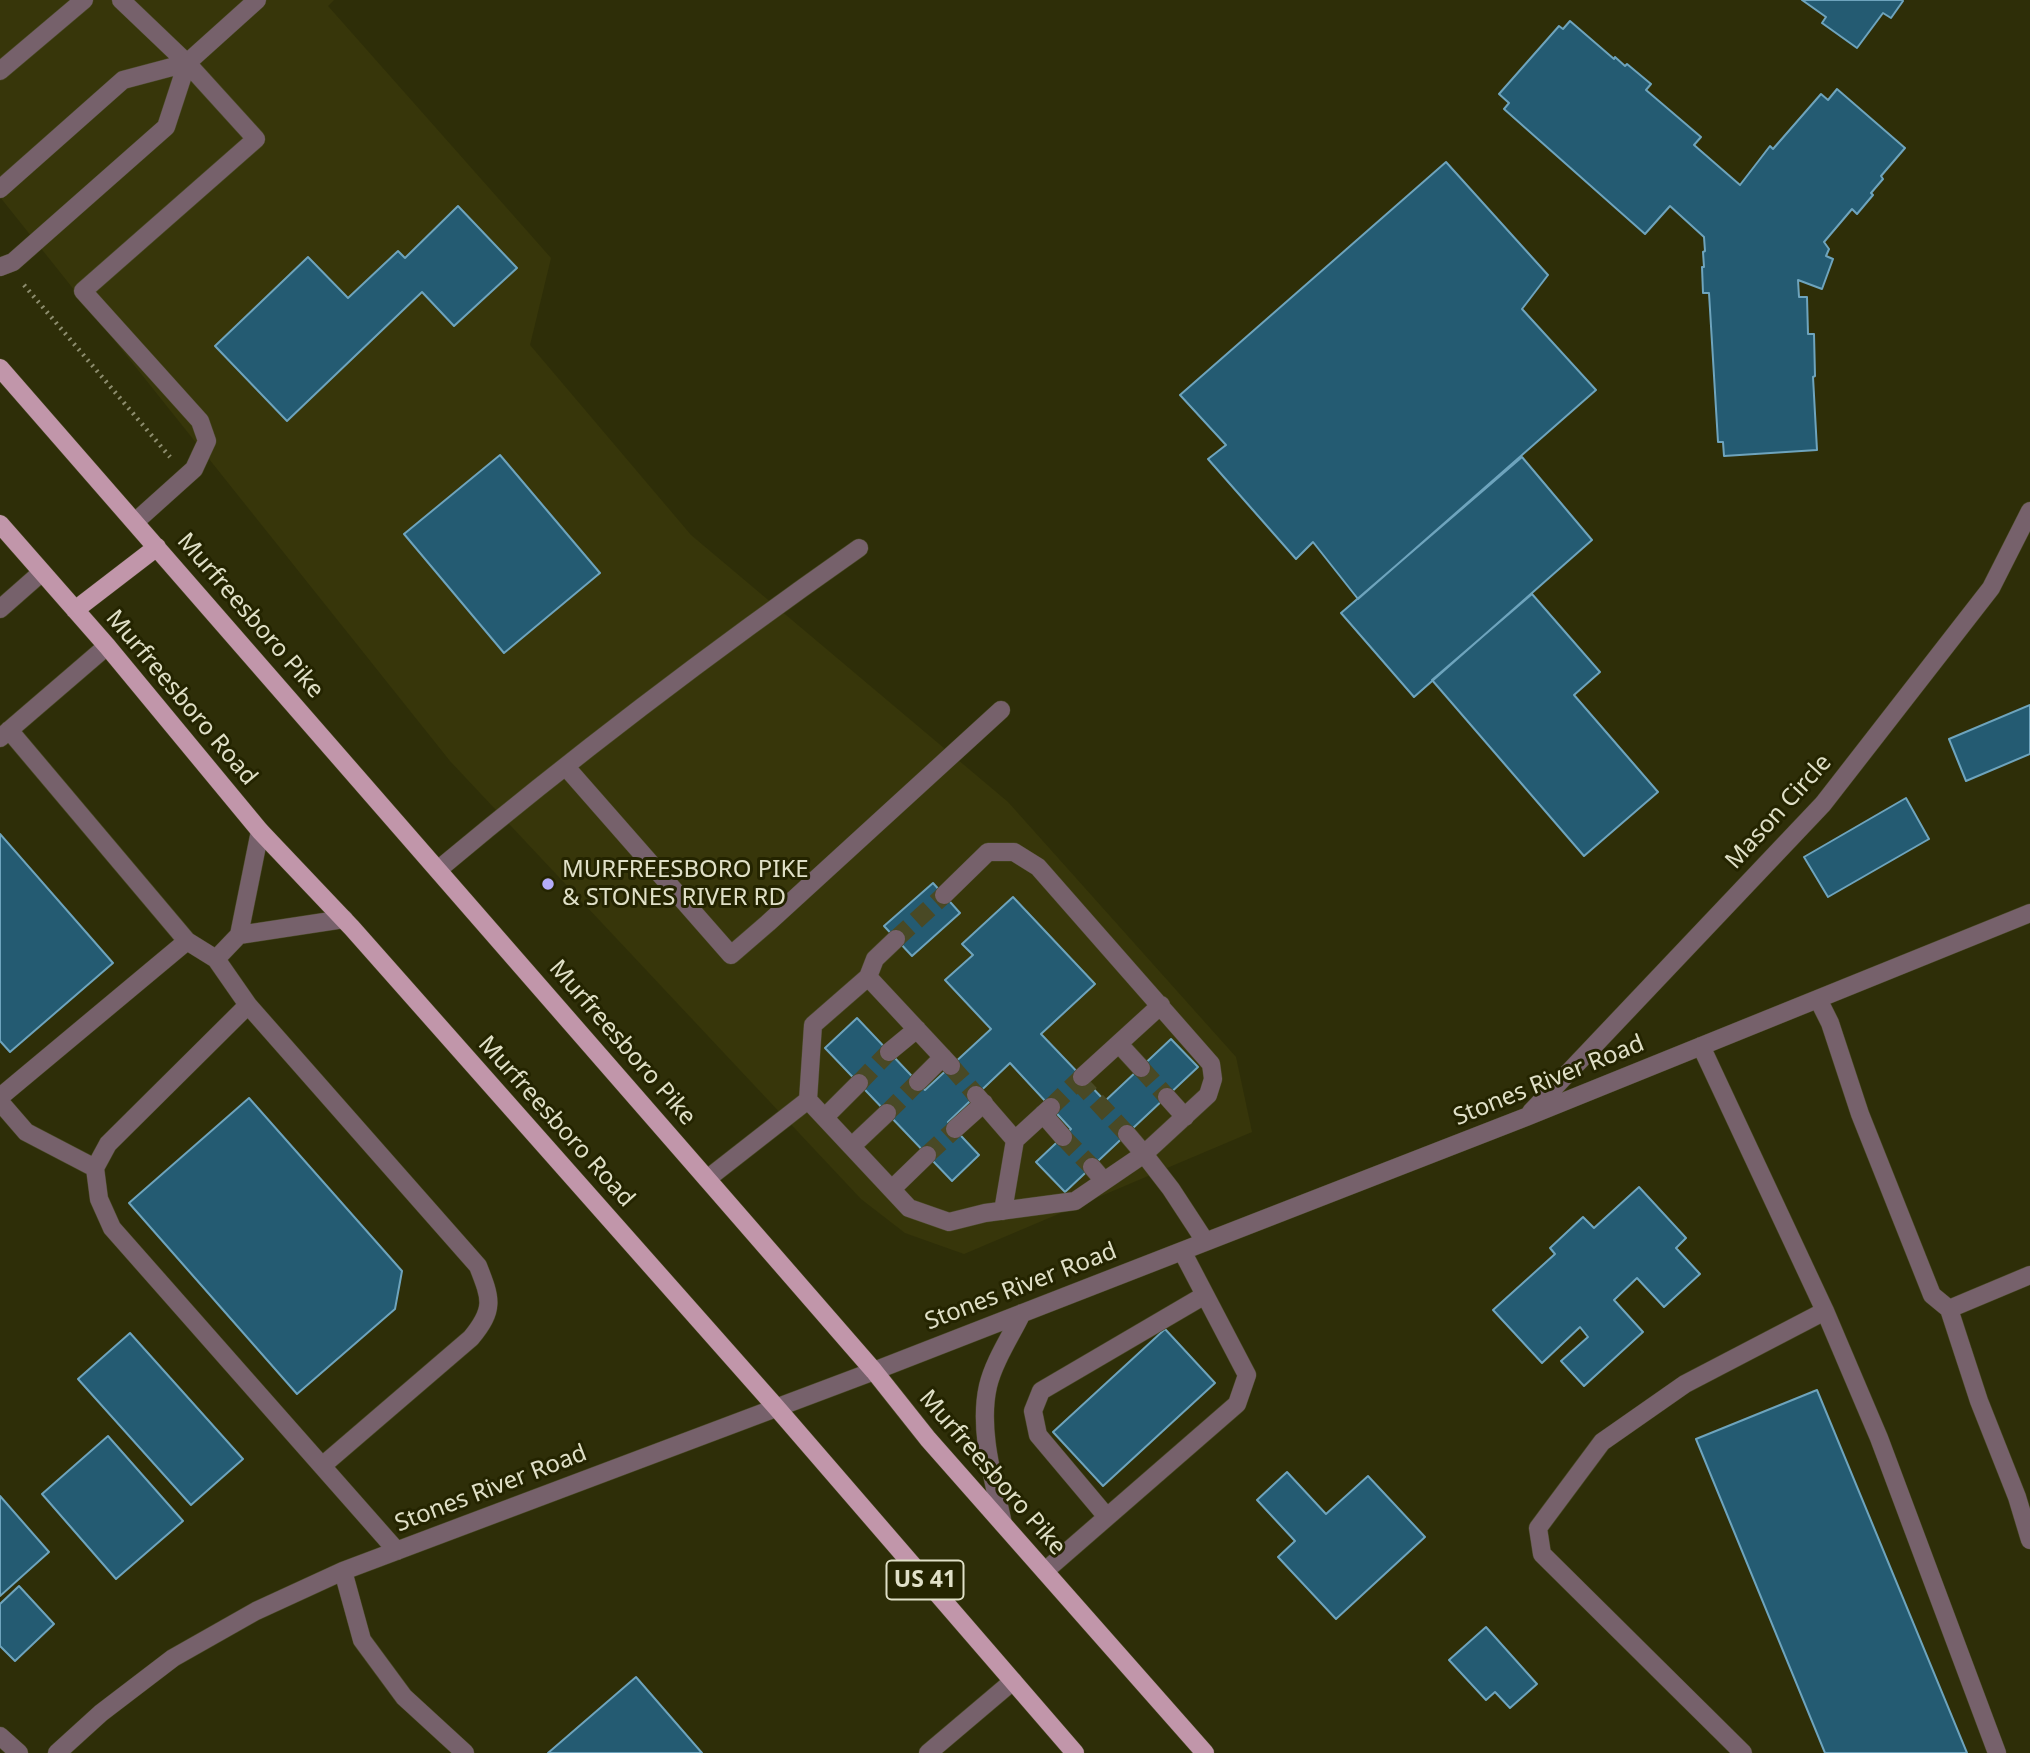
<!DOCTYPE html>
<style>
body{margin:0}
canvas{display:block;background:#2e2e08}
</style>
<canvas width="2030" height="1753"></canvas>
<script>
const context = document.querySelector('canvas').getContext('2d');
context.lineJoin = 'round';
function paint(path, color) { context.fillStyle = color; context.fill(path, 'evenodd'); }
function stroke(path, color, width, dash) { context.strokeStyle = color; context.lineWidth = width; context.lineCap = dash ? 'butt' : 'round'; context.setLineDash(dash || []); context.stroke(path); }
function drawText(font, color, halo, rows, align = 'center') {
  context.font = font + ' "Noto Sans",sans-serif'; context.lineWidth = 6; context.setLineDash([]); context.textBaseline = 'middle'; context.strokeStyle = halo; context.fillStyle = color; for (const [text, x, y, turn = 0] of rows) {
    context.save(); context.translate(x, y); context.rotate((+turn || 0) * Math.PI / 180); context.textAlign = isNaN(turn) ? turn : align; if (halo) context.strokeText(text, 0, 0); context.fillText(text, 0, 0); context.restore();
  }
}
paint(new Path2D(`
 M0,0h334l-6,6 223,252 -21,87 161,190 317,267 228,255 16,75 -288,122 -59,-21 -44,-34 -411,-438 -450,-564z`), '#37360a');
const building = new Path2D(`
 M1802,0h100l1,1 -12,17 -8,-5 -26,35 -35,-25 4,-6z
 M1570,21l44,38 1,-2 10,9 2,-2 24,20 -5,6 55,47 -7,8 46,40 30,-39 3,3 48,-55 7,6 9,-11 68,59 -24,28 2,3 -12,14 2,2 -16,19 -5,-5 -28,33 5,7 -3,7 7,3 -11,30 -24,-9 1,17h8l1,37h6l1,42 -2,1 4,73 -93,6 -1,-14h-5l-9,-149h-6l-1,-26h2l-1,-15 2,-1 -1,-14 -34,-31 -25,28 -141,-125 5,-6 -10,-9 60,-68 4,3z
 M1446,162l102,113 -26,34 74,81 -238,209 -45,-57 -17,17 -88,-100 18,-14 -46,-50z
 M458,206l59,62 -63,58 -32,-34 -135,129 -72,-75 93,-89 40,41 50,-47 7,7z
 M500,455l100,118 -96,80 -100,-119z
 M1522,457l70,83 -178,157 -73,-84z
 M1532,594l68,78 -26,23 84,97 -74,64 -152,-176z
 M2030,705v49l-64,27 -17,-42z
 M1906,798l23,41 -101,58 -24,-40z
 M0,834l113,129 -103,89 -10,-11z
 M933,883l27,30 -48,43 -28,-30z
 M1013,897l82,87 -54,50 64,67 66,-62 27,28 -133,125 -29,-30 35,-33 -61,-66 -62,59 31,33 -27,26 -127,-133 32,-30 68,72 66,-61 -46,-49 28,-25 -11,-11z
 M249,1098l153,173 -7,38 -98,85 -168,-191z
 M1639,1187l47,51 -10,10 24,26 -36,33 -27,-29 -23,22 29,32 -59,54 -23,-25 27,-24 -8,-10 -38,36 -49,-53 62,-56 -5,-6 33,-31 11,11z
 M1165,1329l50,54 -112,103 -50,-54z
 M130,1333l113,126 -52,46 -113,-126z
 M1817,1390l150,363h-142l-129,-314z
 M108,1436l75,85 -67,58 -74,-85z
 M1287,1472l39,42 42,-38 57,61 -89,82 -58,-62 17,-16 -38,-41z
 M0,1496l49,56 -49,44z
 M19,1586l35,38 -39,37 -15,-15v-42z
 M1486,1627l51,57 -27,24 -15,-16 -9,8 -37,-40z
 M636,1677l66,76h-154z`);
paint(building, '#245b72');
stroke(building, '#6ea4bd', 2);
stroke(new Path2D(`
 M896,939l48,-44
 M951,1066l25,29
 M1141,1068l26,29
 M1078,1081l49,53
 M859,1083l30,-31
 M1051,1107l31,-30
 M887,1113l31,-31
 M1063,1137l29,30
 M927,1155l28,-26`), '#494925', 18, [18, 9]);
const minor = new Path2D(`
 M121,0l66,63 69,76 -173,152 117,130 7,20 -13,28 -59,53
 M0,71l84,-71
 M0,189l123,-109 64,-17 70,-63
 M0,267l13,-5 153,-135 21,-64
 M0,609l42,-37
 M0,738l107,-92
 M566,767l165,188 37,-32 233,-213
 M260,831l-21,104 -23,24 32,46 -140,139 -13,24 4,31 13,29 285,323
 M439,869c135,-113 276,-220 420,-321
 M944,895l44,-43h26l24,15 173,197 2,15 -5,16 -64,59 -17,-20
 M239,935l105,-16
 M187,941l29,18
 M868,977l7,-18 21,-20
 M1818,999l12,24 30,91 72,181 17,14 30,92 38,96 13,43
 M248,1005l230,261c13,33 17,43 -7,72l-149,128
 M1119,1044l22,24
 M1701,1046l124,265
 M889,1052l28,-23
 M1082,1077l79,-72
 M918,1082l25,-25
 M976,1095l39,45
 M0,1097l187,-156 -178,-211
 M1167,1097l18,20
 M808,1100l5,-75 55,-48 83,89
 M0,1102l26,30 69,36
 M1531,1112l292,-308 168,-216 39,-77
 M1043,1114l20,23
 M825,1117l34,-34
 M955,1129l29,-26
 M852,1146l35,-33
 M1092,1167l12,14
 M707,1179l101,-79 101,108 40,14 36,-9 90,-12 69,-47 27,35 34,52
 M892,1189l35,-34
 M1003,1211l12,-71 36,-33
 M1949,1309l81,-34
 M1107,1517l-69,-82 -5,-24 8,-20 164,-96
 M1003,1524c-9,-43 -25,-94 -15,-138 6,-25 23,-50 34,-73
 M343,1571l19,69 42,57 61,56
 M1045,1571l192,-167 10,-29 -65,-124
 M0,1736l19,17
 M57,1753l44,-40 72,-55 83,-47 87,-40 531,-200 652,-254 504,-204
 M928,1753l85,-72
 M1743,1753l-201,-199 -4,-26 64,-86 83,-58 140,-73 54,127 118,315`);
const major = new Path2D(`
 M0,368l707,811 167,192 54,68 277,314
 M0,524l107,122 153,185 92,97 424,479 299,346
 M75,610l82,-63`);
stroke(minor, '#4a4a27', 19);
stroke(major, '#4a4a27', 19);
stroke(new Path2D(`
 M24,285l146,172`), '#8d8d6e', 4.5, [2, 5]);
stroke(minor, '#76616b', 18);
stroke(major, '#c196aa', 18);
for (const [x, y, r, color] of [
 [548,884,7,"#b4acf9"]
]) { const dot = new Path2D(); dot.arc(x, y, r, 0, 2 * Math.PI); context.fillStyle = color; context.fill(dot); stroke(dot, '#242400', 2.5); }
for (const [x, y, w] of [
 [925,1580,77]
]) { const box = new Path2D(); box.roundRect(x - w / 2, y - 19.5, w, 39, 5); context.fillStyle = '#242400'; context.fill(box); stroke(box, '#e0e0c7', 2); }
drawText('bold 23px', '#e0e0c7', null, [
 ["US 41",925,1580]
]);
drawText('24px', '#e0e0c7', '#242400', [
 ["Murfreesboro Pike",250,616,49],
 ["Murfreesboro Road",181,698,50],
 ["Mason Circle",1779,812,-48],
 ["Murfreesboro Pike",622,1043,49],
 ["Stones River Road",1549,1081,-22],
 ["Murfreesboro Road",556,1122,48],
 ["Stones River Road",1021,1287,-21],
 ["Murfreesboro Pike",992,1473,49],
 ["Stones River Road",491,1489,-21]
]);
drawText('24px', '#e0e0c7', '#242400', [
 ["MURFREESBORO PIKE",562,870],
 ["& STONES RIVER RD",562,898]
], 'left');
</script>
